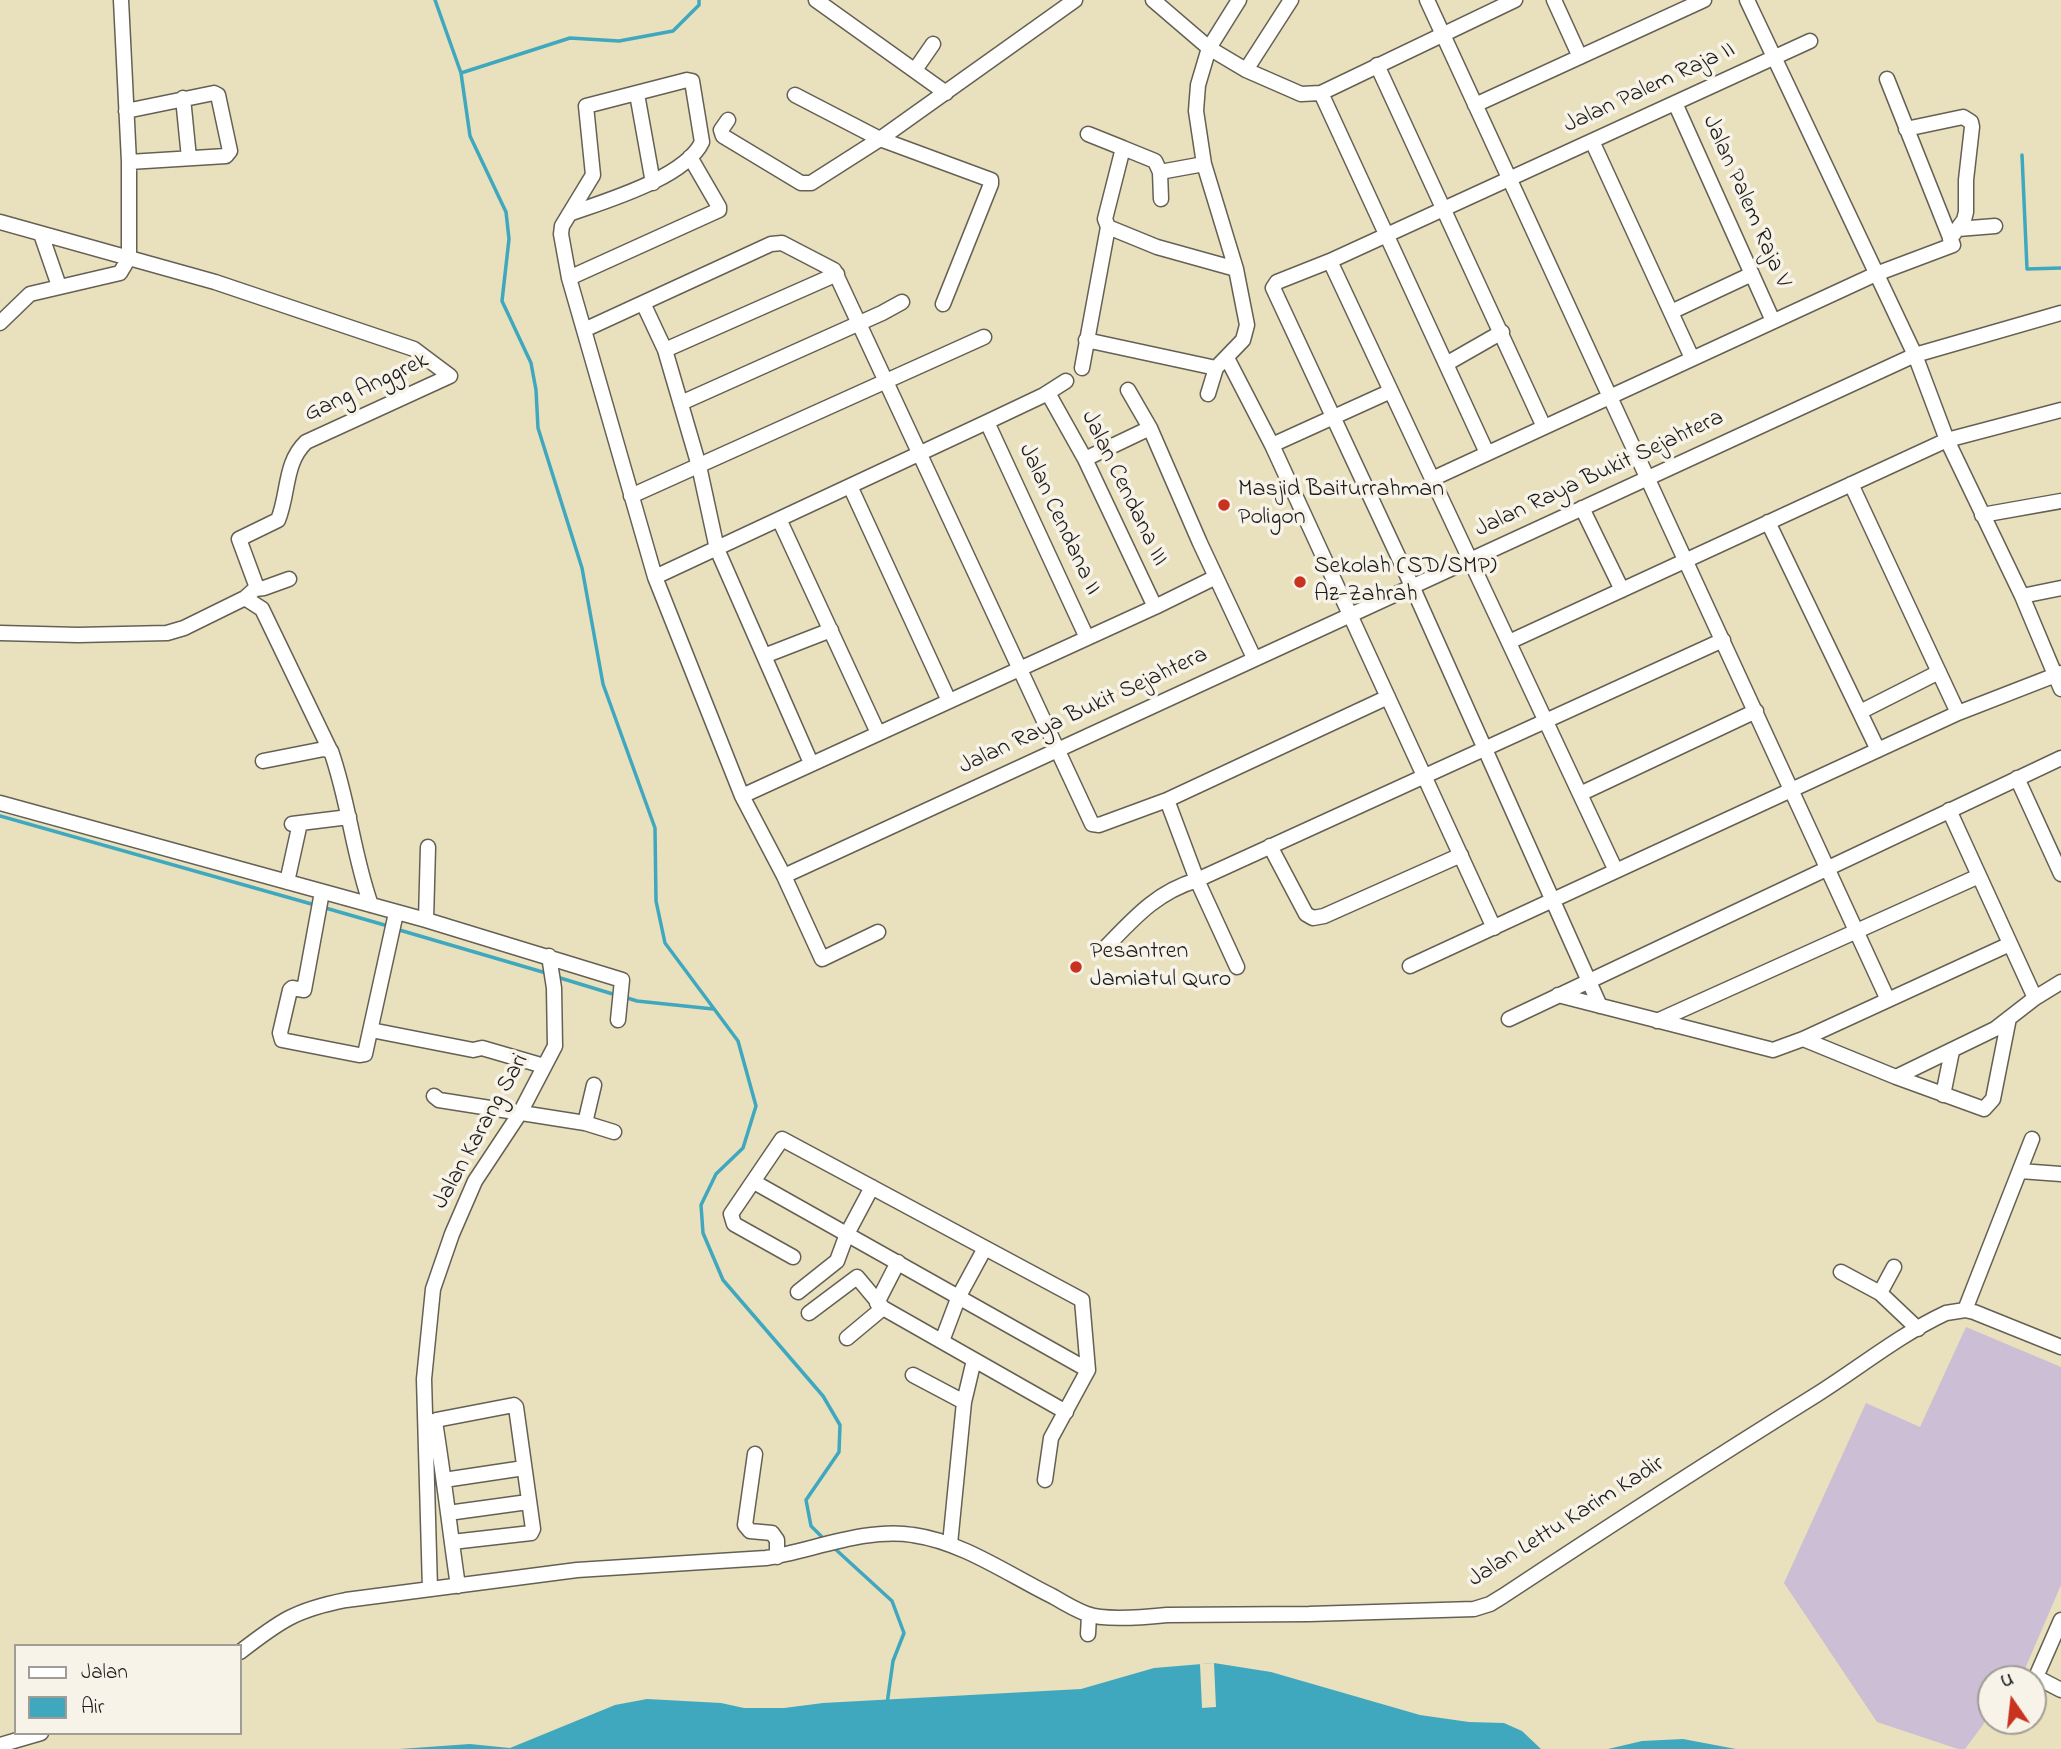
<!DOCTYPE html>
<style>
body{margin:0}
#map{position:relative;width:2061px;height:1749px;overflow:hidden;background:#e9e0bd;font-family:"Indie Flower",sans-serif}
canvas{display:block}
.legend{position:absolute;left:14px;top:1644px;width:228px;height:91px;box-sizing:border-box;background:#f7f3e8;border:2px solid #9f9d96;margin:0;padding:9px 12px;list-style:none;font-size:21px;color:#1c1c1c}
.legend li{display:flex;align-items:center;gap:14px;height:35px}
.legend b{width:35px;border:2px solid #9f9d96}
.north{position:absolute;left:1977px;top:1665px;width:70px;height:70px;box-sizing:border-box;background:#f7f3e8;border:2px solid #9f9d96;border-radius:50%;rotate:346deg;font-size:19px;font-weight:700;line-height:28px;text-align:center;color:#1c1c1c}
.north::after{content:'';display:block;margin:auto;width:24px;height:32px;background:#c8321e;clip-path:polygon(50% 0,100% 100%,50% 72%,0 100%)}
</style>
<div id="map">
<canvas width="2061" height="1749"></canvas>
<ul class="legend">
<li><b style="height:9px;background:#fff"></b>Jalan</li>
<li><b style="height:19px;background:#3fa8bf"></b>Air</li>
</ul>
<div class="north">U</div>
</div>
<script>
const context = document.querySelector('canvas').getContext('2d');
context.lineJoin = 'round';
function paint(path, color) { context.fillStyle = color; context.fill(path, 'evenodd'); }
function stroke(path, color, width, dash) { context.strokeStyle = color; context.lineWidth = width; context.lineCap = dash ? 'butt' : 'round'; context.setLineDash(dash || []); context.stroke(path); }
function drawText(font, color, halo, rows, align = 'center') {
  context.font = font + ' "Indie Flower",sans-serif'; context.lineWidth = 7; context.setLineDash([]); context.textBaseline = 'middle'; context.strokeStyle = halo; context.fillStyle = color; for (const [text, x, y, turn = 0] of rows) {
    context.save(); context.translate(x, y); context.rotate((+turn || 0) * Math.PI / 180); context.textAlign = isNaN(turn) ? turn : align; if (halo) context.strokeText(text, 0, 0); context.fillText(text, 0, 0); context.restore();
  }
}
paint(new Path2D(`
 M1966,1327l95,40v218l-37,86 -6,8h-27v35l-26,35h-7l-81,-27 -93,-139 82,-180 54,24z`), '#ccbed4');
paint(new Path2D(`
 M1214,1663l57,9 149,43 49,7 35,1 18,8 19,18h-1142l71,-5 40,4 105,-43 32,-6 74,4 23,5h40l39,-5 258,-14 73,-21z
 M1683,1739l53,10h-128l34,-8z`), '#3fa8bf');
paint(new Path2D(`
 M1214,1663l2,44 -14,1 -2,-44z`), '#e9e0bd');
stroke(new Path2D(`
 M435,0l26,73 9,63 36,76 3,27 -7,62 29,62 5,27 2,38 44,140 21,116 52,144 1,73 9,42 73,98 18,65 -13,42 -27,26 -15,31 2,28 20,47 100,116 17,29 -1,27 -33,48 5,26 13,13
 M461,73l109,-35 49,3 54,-10 26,-26v-5
 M2022,155l5,114 34,-1
 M0,816l315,89
 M322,907l66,19
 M396,929l150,44
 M557,977l59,18
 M624,997l13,4 76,8
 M833,1547l59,54 12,32 -11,28 -6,43`), '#3fa8bf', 3.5);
const minor = new Path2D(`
 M816,0l130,93
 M1153,0l56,48 37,22 55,24 20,-1 194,-93
 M1427,0l461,1000
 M1554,0l26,57
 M1747,0l168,355 32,85 75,156 39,93
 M1377,65l167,362
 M915,70l18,-26
 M1246,70l45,-70
 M1321,93l166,360
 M637,94l16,89
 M795,95l85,44 111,41v4l-48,120
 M183,98l6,60
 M1675,103l98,218
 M1475,105l229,-105
 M126,111l88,-18 4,2 12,56 -4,5 -97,6
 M728,120l-7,10 2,6 78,47h10l69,-44 195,-139
 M1906,129l57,-12 8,5 1,5 -6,53v32l-2,8 -14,19
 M1592,141l100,217
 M1123,148l32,13 5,11 1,27
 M1160,172l44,-8
 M569,214c36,-13 116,-36 133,-72l-10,-61 -5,-1 -101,26 7,69 -31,51 -1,8 8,44 86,299 87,219 42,80 38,83 56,-27
 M0,222l215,60 199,67 36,27 -144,66c-22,21 -17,51 -28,78l-39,19 17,46 -1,4 -10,9 -61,30 -17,5 -89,2 -78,-2
 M1108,227l49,20 79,22
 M1958,229l37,-3
 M41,234l18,52
 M1330,261l286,610
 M569,278l150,-68v-3l-29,-50
 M643,303l22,47 34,116 18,83 94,214
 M1671,312l81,-38
 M0,323l30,-29 90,-21 9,-15v-96l-8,-162
 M584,330l187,-86 11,-1 52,27 258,554 7,1 68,-25 221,-103
 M1086,340l130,28
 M665,350l172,-76
 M1227,358l45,87 222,483
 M1446,364l56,-32
 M1082,368l26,-141 -3,-8 18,-71 -35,-14
 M1128,390l22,38 50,115 54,115
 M1048,393l37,66 70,148
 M1208,394l8,-26 27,-28 4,-15 -11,-56 -32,-105 -8,-53 2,-26 11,-37 30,-48
 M681,403l201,-90 20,-11
 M987,422l100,216
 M1272,445l119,-54
 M1085,459l65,-31
 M1432,479l444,-205 77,-29 -66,-166
 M1851,484l107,229
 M850,486l99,215
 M631,496l353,-159
 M1582,508l40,82
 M1982,515l79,-14
 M779,519l99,214
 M1768,522l110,228
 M655,577l332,-155 57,-27 22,-14
 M255,589l9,-1 25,-9
 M2022,596l39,-8
 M245,598l17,11 68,141
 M1509,642l438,-202 114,-30
 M764,656l67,-26
 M1860,712l79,-40
 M263,761l61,-12 7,2c18,51 22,104 40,154
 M2017,778l44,96
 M1580,794l176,-83
 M742,796l413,-189 61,-30
 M1167,800l30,80 40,87
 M0,803l426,117 196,60 -4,40
 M1949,810l86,188
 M292,824l57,-7
 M1270,846l36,68 7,4 11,-2 137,-61
 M784,876l1131,-521 146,-42
 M287,882l13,-59
 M322,892l-18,98 -12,-2 -2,2 -10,43 2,7 77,15 6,-1 31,-141
 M426,920l2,-73
 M1107,946c28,-29 50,-54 90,-66l526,-240
 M1410,966l548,-253 103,-40
 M1558,995l215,55 30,-11 207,-95
 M1600,1006l-188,-420 -139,-298 4,-6 53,-21 480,-220
 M1509,1019l552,-261
 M1657,1021l322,-145
 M371,1030l102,20 9,-2 62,18
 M1803,1039l93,38 88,32 9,-10 16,-81
 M1896,1077l99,-48 40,-31 26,-16
 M1943,1095l9,-44
 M434,1096l5,4 146,23 29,9
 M585,1123l9,-38
 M2020,1171l41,3
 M754,1182l334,188
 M793,1257l-59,-33 -3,-10 51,-75 300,161 6,70 -37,68 -6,42
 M1841,1272l39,21 38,36
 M798,1292l39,-31 10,-27 25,-47
 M1880,1293l14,-26
 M877,1303l21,-41
 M1965,1310l67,-171
 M809,1313l48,-36 26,31 183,104
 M847,1338l36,-30
 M942,1341l17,-45 26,-48
 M913,1375l51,27
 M755,1454l-10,71 5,6 22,2 5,7v17
 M444,1480l80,-12
 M448,1513l80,-11
 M452,1542l79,-9 2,-4 -17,-122 -2,-2 -78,15 -1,2c9,55 15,110 23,164
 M950,1544l14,-142 10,-42
 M430,1589l-6,-210 9,-90 19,-55 23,-53 45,-68 35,-67 -1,-58 -5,-32
 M2061,1620l-25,57 25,13
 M1088,1634l1,-19
 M240,1652c40,-31 55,-42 106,-52l231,-30 189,-12c45,-7 101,-31 147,-23 50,7 96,40 141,62 10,6 22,13 33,17 18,7 60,3 80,1l142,-1 165,-5 16,-5 13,-8c103,-68 207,-135 313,-201 43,-27 83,-60 130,-82l19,-3 9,2 87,35
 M0,1745l41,-12`);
stroke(minor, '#646154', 17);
stroke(minor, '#fff', 14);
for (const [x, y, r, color] of [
 [1224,505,7,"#c8321e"],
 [1300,582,7,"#c8321e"],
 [1076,967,7,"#c8321e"]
]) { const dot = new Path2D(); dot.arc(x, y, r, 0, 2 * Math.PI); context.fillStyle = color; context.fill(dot); stroke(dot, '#f7f3e8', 2.5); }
drawText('24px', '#1c1c1c', '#f7f3e8', [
 ["Jalan Palem Raja II",1650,89,-25],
 ["Jalan Palem Raja V",1745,202,66],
 ["Gang Anggrek",367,389,-25],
 ["Jalan Raya Bukit Sejahtera",1600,475,-25],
 ["Jalan Cendana III",1123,489,64],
 ["Jalan Cendana II",1058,520,65],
 ["Jalan Raya Bukit Sejahtera",1084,712,-25],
 ["Jalan Karang Sari",482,1132,-61],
 ["Jalan Lettu Karim Kadir",1567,1523,-32]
]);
drawText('24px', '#1c1c1c', '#f7f3e8', [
 ["Masjid Baiturrahman",1238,491],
 ["Poligon",1238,519],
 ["Sekolah (SD/SMP)",1314,568],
 ["Az-Zahrah",1314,596],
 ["Pesantren",1090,953],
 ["Jamiatul Quro",1090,981]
], 'left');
</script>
